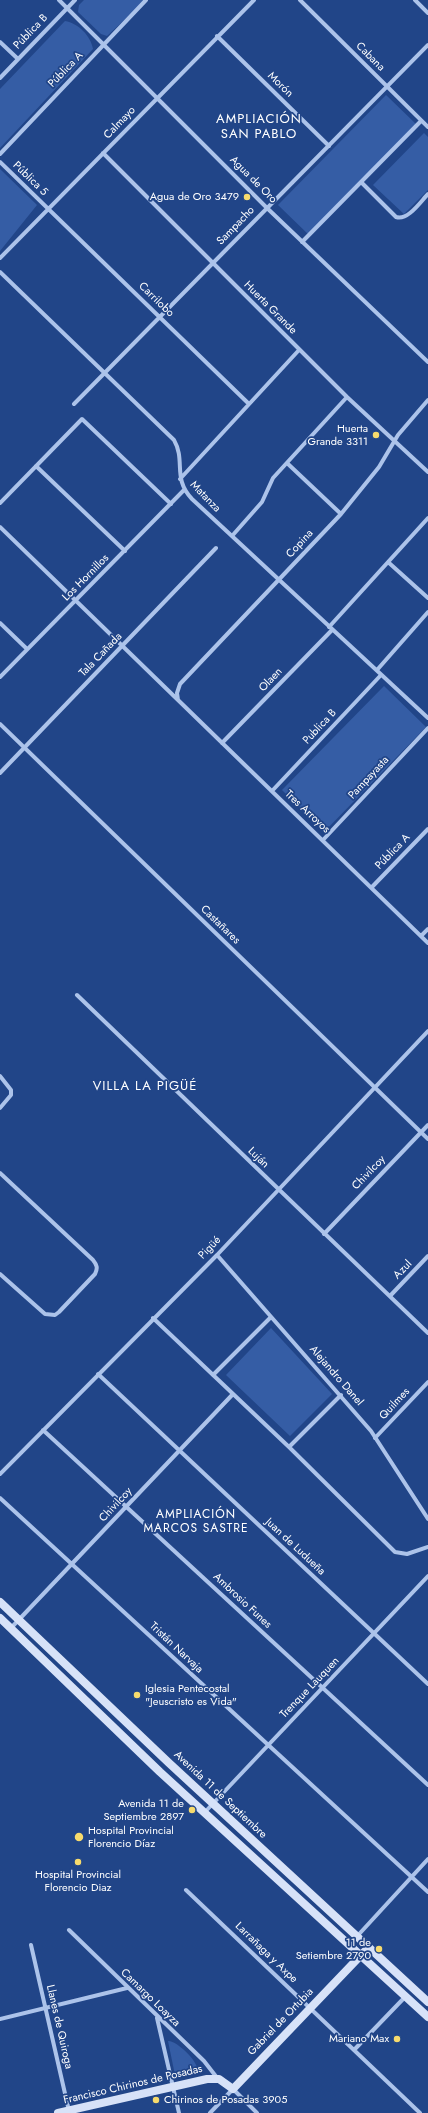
<!DOCTYPE html>
<meta charset="utf-8">
<style>
body{margin:0}
canvas{display:block;background:#214588}
</style>
<canvas width="428" height="2113"></canvas>
<script>
const context = document.querySelector('canvas').getContext('2d');
context.lineJoin = 'round';
function paint(path, color) { context.fillStyle = color; context.fill(path, 'evenodd'); }
function stroke(path, color, width, dash) { context.strokeStyle = color; context.lineWidth = width; context.lineCap = dash ? 'butt' : 'round'; context.setLineDash(dash || []); context.stroke(path); }
function drawText(font, color, halo, rows, align = 'center') {
  context.font = font + ' Jost,sans-serif'; context.lineWidth = 3.5; context.setLineDash([]); context.textBaseline = 'middle'; context.strokeStyle = halo; context.fillStyle = color; for (const [text, x, y, turn = 0] of rows) {
    context.save(); context.translate(x, y); context.rotate((+turn || 0) * Math.PI / 180); context.textAlign = isNaN(turn) ? turn : align; if (halo) context.strokeText(text, 0, 0); context.fillText(text, 0, 0); context.restore();
  }
}
paint(new Path2D(`
 M84,0h62l-39,36 -6,-2 -23,-22 1,-7z
 M65,21c13,2 26,15 28,28l-93,99v-59z
 M386,95l31,30 -108,110 -31,-30z
 M424,133l4,4v53l-24,24 -31,-29z
 M0,169l37,36 -37,46z
 M384,686l42,41 -102,105 -42,-42z
 M271,1328l61,66 -42,42 -64,-61z
 M168,2041c8,-1 33,22 29,31l-16,5 -6,-2z`), '#355da5');
stroke(new Path2D(`
 M59,0l208,208 161,154
 M300,0l128,127
 M415,0l13,13
 M217,36l112,110
 M0,42l18,17
 M0,78l75,-78
 M103,153l244,244 81,75
 M0,154l146,-154
 M0,162l249,242
 M361,182l35,35c12,4 25,-16 32,-23
 M302,242l119,-121
 M0,258l254,-258
 M0,272l174,168c12,21 -2,38 18,59l236,219
 M428,400l-30,35 -19,32 -38,47 -161,170 -3,9 1,7 250,243
 M74,404l354,-359
 M287,463l54,51
 M36,466l89,85
 M180,479l119,-129
 M0,503l82,-84 89,85
 M0,527l178,173
 M232,536l30,-34 11,-24 74,-81
 M388,562l40,36
 M0,623l27,26
 M329,627l99,-109
 M377,670l51,-58
 M0,677l184,-187
 M0,724l428,415
 M222,743l110,-113
 M0,773l216,-225
 M272,791l109,-116
 M323,840l105,-112
 M372,887l56,-58
 M421,936l7,-7
 M77,995l351,338
 M0,1076l11,14v5l-11,13
 M0,1173l93,87c4,5 5,8 2,14l-36,38 -4,3 -10,-1 -45,-40
 M324,1234l104,-109
 M217,1255l154,176 57,88
 M390,1296l38,-40
 M153,1318l136,129 106,105 12,2 21,-7
 M98,1374l330,310
 M213,1375l58,-58
 M43,1430l385,355
 M375,1438l53,-56
 M289,1447l52,-52
 M0,1474l217,-219 211,-224
 M0,1498l428,394
 M11,1628l222,-234
 M205,1812l223,-236
 M186,1890l234,223
 M69,1930l135,131 14,18
 M350,1944l78,-85
 M31,1945l38,166
 M157,2018l22,95
 M0,2019l127,-31
 M354,2050l51,-53
 M210,2113l23,-24 24,24`), '#acc3ea', 4);
stroke(new Path2D(`
 M0,1602l169,161 259,239
 M0,1618l160,154 268,245
 M58,2113l149,-34h12l14,10 131,-137`), '#d7e2f8', 8);
for (const [x, y, r, color] of [
 [247,197,4,"#f7db6d"],
 [376,435,4,"#f7db6d"],
 [137,1695,4,"#f7db6d"],
 [192,1810,4,"#f7db6d"],
 [79,1837,5,"#f7db6d"],
 [78,1862,4,"#f7db6d"],
 [379,1949,4,"#f7db6d"],
 [397,2039,4,"#f7db6d"],
 [156,2100,4,"#f7db6d"]
]) { const dot = new Path2D(); dot.arc(x, y, r, 0, 2 * Math.PI); context.fillStyle = color; context.fill(dot); stroke(dot, '#214588', 1.5); }
drawText('11px', '#fff', '#214588', [
 ["Pública B",31,32,-46],
 ["Cabana",370,57,45],
 ["Pública A",66,70,-46],
 ["Morón",280,85,44],
 ["Calmayo",120,123,-46],
 ["Pública 5",30,179,44],
 ["Agua de Oro",253,180,45],
 ["Sampacho",236,226,-46],
 ["Carrilobo",156,300,44],
 ["Huerta Grande",270,308,45],
 ["Matanza",205,497,46],
 ["Copina",300,544,-47],
 ["Los Hornillos",86,578,-45],
 ["Tala Cañada",101,655,-46],
 ["Olaen",271,680,-46],
 ["Publica B",320,727,-47],
 ["Pampayasta",369,778,-47],
 ["Tres Arroyos",307,812,43],
 ["Pública A",393,852,-46],
 ["Castañares",220,925,44],
 ["Luján",258,1158,44],
 ["Chivilcoy",369,1173,-46],
 ["Pigüé",210,1248,-47],
 ["Azul",403,1270,-46],
 ["Alejandro Danel",336,1376,49],
 ["Quilmes",395,1404,-47],
 ["Chivilcoy",116,1505,-47],
 ["Juan de Ludueña",295,1547,43],
 ["Ambrosio Funes",242,1601,43],
 ["Tristán Narvaja",176,1648,43],
 ["Trenque Lauquen",310,1688,-46],
 ["Avenida 11 de Septiembre",220,1795,43],
 ["Larrañaga y Axpe",266,1953,44],
 ["Camargo Loayza",150,1998,44],
 ["Gabriel de Ortubia",281,2022,-46],
 ["Llanes de Quiroga",59,2027,77],
 ["Francisco Chirinos de Posadas",133,2085,-13]
]);
drawText('11px', '#fff', '#214588', [
 ["Agua de Oro 3479",239,197],
 ["Huerta",368,429],
 ["Grande 3311",368,442],
 ["Iglesia Pentecostal",145,1689,"left"],
 ["\"Jeuscristo es Vida\"",145,1702,"left"],
 ["Avenida 11 de",184,1804],
 ["Septiembre 2897",184,1817],
 ["Hospital Provincial",88,1831,"left"],
 ["Florencio Díaz",88,1844,"left"],
 ["Hospital Provincial",78,1875,"center"],
 ["Florencio Diaz",78,1888,"center"],
 ["11 de",371,1943],
 ["Setiembre 2790",371,1956],
 ["Mariano Max",389,2039],
 ["Chirinos de Posadas 3905",164,2100,"left"]
], 'right');
context.letterSpacing = '1px';
drawText('12px', '#fff', '#214588', [
 ["AMPLIACIÓN",196,1515],
 ["MARCOS SASTRE",196,1529]
]);
context.letterSpacing = '0px';
context.letterSpacing = '1px';
drawText('13px', '#fff', '#214588', [
 ["AMPLIACIÓN",259,120],
 ["SAN PABLO",259,135],
 ["VILLA LA PIGÜÉ",145,1087]
]);
context.letterSpacing = '0px';
</script>
